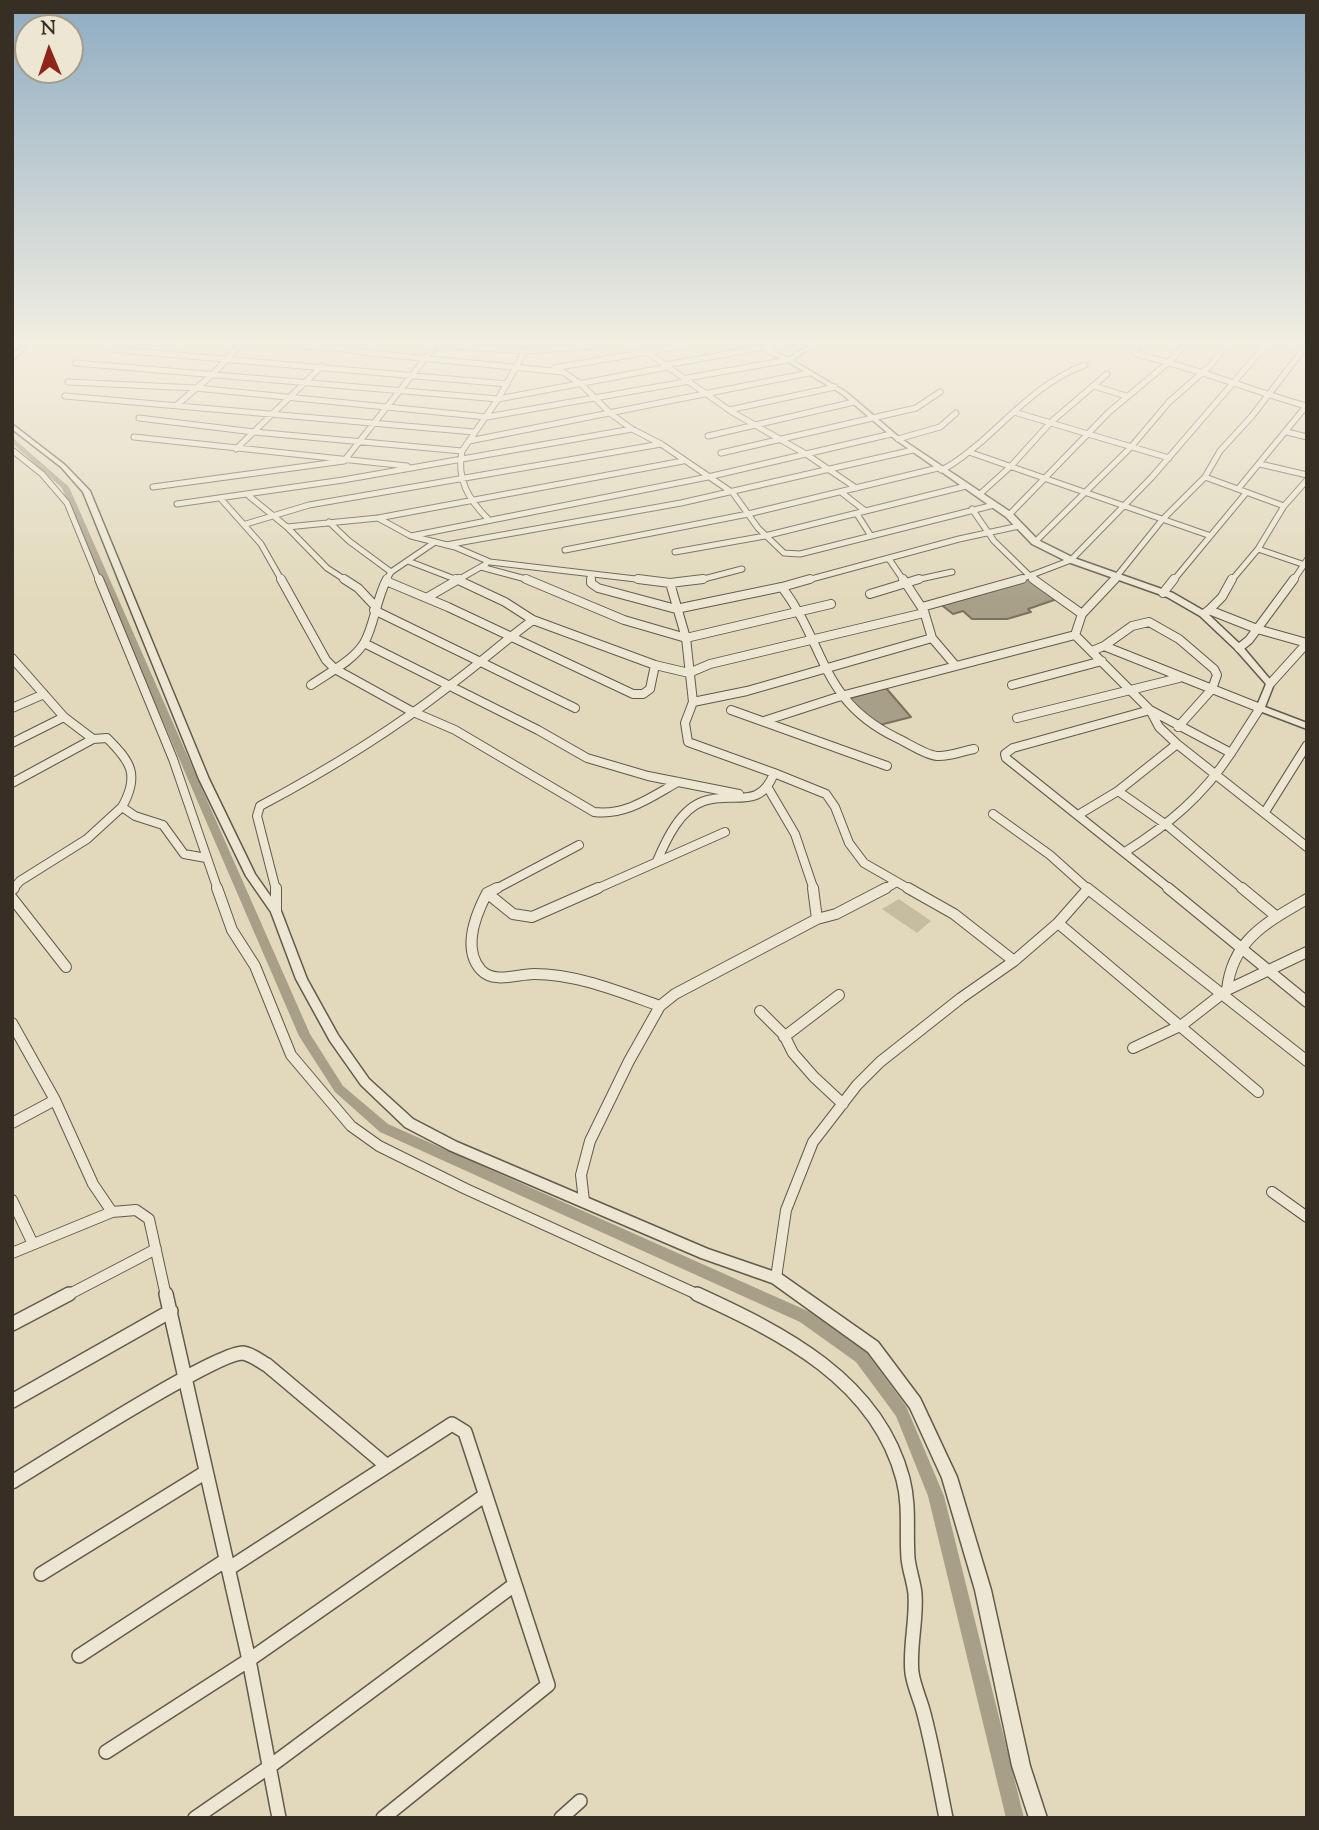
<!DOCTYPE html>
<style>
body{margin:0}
#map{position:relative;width:1319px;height:1830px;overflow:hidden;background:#e2d9bc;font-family:"Sorts Mill Goudy",serif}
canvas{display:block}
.frame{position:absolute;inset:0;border:14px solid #382f24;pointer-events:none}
.north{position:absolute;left:14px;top:14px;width:70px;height:70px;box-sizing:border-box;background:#ece6d3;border:2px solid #a49d8d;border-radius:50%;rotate:358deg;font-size:19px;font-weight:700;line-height:28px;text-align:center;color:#382f24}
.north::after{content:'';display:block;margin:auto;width:24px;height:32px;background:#8f2418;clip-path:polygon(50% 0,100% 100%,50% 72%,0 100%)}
</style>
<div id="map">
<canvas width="1319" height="1830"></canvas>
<div class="frame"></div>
<div class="north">N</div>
</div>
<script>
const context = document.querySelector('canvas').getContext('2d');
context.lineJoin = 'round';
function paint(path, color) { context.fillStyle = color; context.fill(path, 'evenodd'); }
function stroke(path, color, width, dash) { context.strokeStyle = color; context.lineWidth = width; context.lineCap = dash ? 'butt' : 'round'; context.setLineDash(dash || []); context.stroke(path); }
paint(new Path2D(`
 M899,899l32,22 -14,12 -35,-24z`), '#c5bca2');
const water = new Path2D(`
 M1029,579l28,20 -29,10 3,3 -24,7h-35l-9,-8 -10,3 -14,-11z
 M886,688l25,29 -39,10 -25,-28z`);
paint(water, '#a89f88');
stroke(water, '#7b7260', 2);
paint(new Path2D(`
 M12,437l57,50 241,547 33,52 45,38 422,188 56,40 40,54 38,90 80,322h-18l-78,-322 -32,-80 -40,-54 -56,-40 -420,-190 -45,-40 -36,-56 -237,-548 -50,-45z`), '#a89f88');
const minorFar3 = new Path2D(`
 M301,346l45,3
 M349,346l-3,3 24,4 193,19 18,12 30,30 21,15 29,15 72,49 25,35 26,25 16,1 194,-49
 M453,346l72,5 69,-5
 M638,346l94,66 74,42 50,34
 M1139,346l-4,6 4,3c57,13 111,35 167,51
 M1289,346l18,4
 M761,347l27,13
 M109,349l398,35
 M76,363l422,36 -36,52c-6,28 7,49 26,68
 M665,365l106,-19
 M554,368l129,-22
 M687,378l101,-18
 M68,382l128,6 291,29 203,-36
 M1094,386l32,10
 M65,396l409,36
 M498,399l170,-32
 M498,399l27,-48
 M178,404l36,-31 25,-27
 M729,410l106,-23
 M1014,412l155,46
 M139,418l115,14 208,19
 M1287,432l20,5
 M708,436l146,-34
 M134,437l273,29
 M898,439l42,-12 16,-14
 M469,441l340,-68
 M236,449l86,-83
 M12,450l30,24 25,29 32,78
 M969,452l239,83
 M721,453l195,-45 24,-16
 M1260,464l47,11
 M941,470c15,-6 27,-18 40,-28 33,-29 62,-62 104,-77
 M1205,477l79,29
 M153,487l191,-26 91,-115
 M1238,489l69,-84
 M841,492l23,18
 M980,494l31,-28 39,-43 57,-49
 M249,496l38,31 40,41 20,13
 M221,499l40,45 21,37
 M177,504l166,-24 289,-51
 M972,509l22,32 41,40
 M857,514l14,22
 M1009,515l100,-103 60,-50 15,-16
 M378,518l33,18 44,11 35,15 163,19
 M329,522l20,19 42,31
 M246,524l63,-19 352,-61
 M287,527l91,-9 305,-57
 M411,536l297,-59 183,-43
 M1035,542l96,-95 38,-45 42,-37 14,-19
 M446,545l235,-42 232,-53
 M1258,549l47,16
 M565,550l183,-36 190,-46
 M675,552l90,-16 201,-50
 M889,559l15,22
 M408,561l52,20
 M481,567l52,14
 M386,581l5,-9 44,-30
 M456,581l30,-17
 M591,581l1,-6
 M696,581l46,-12
 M804,581l155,-42 60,-13
 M911,581l41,-9
 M1016,581l55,-21 81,-83 113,-131
 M1113,581l49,-61 43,-43 15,-26 32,-35 54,-70
 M1173,581l73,-88
 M1231,581l27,-32 26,-43 23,-26
 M1293,581l14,-21`);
const minorFar2 = new Path2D(`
 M99,579l74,180 45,131
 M281,579l45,81 9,9 76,42 44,19 139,82c32,4 57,-15 84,-30
 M344,579l14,9 17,18
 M456,579l49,23 28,18 122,45 34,8 21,-9 214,-51
 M526,579l98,41 62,18 7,64 -8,21 3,19 86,31c-14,38 -41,18 -70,28 -24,8 -38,39 -47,60
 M591,579v4l7,5 78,21 106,-22c45,60 38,114 115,151 11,5 28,17 40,18 11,1 26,-5 37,-7
 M638,579l32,4 33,-4
 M903,579l21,32 8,27 23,27
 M1033,579l49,35
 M386,581l62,26 185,87h10l7,-5 5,-24
 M670,583l16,55 145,-34
 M782,587l28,-8
 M1163,593l11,-14
 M870,594l49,-15
 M428,597l31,-18
 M922,607l100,-28
 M374,610l201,98
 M1209,610l13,-13 10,-18
 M1205,613l4,-3 48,19 50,14
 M1075,635l7,-21 33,-35
 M364,643l174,87 49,28 61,18 91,18
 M1104,646l28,-20 17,-4 30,17 35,30 3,6 -5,14 -34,38
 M1239,648l10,-8 45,-61
 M1092,651l12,-5 156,62 -29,45 -81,-43 -137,38 -8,6 1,4 165,132
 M12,658l52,59 29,22
 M1270,684l37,-41
 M311,685c17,-12 42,-24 53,-42 10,-16 12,-44 23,-64
 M1012,685l90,-24
 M693,702l54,-11 185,-53
 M12,708l32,-14
 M731,710l156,56
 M1017,718l162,-40
 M764,721l77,-25 234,-61 75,75 9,17 18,17 -59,47 -40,24
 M12,743l52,-26
 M1177,744l130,103
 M774,773l52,21 9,13 14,36 15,20 47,27
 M12,783l81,-44 14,-1c24,24 33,37 15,69l13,9 28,9 21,29 22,4
 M768,788l27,46 19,56
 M1118,791l50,35 76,64
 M1265,812l42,-67
 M993,814l57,41 39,35
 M1125,852c43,-27 78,-56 106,-99
 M12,890l8,-9 67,-42 35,-32
 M276,890l-19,-74 3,-10c66,-35 130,-74 189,-120 29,-21 55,-45 84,-66
 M494,890l85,-45
 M594,890l131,-58
 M883,890l12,-7`);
const minorFar1 = new Path2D(`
 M217,888l15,42 23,36 36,89 60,71 28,20 87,43 235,107
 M276,888v23
 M497,888l-10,5c-11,21 -25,56 -6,77 13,14 37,4 53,4 43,0 86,18 126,32
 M908,888l46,26 60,47
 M1087,888l220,173
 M1168,888l139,114
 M1242,888l35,29
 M12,890l2,-2
 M487,893l26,21 19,3 66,-29
 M12,898l54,69
 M817,919l19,-5 50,-26
 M1058,923l200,169
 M1227,990c5,-50 40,-68 80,-91
 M760,1011l24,24 9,18 21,24 29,27
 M12,1023l43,77 38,84 19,28
 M784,1037l55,-42
 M1133,1048l49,-23 45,-35 80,-38
 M12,1123l43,-23
 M1272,1192l35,25
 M12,1200l21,44
 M584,1201l-3,-26 9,-34 39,-80 31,-55 15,-12 142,-75 -4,-31
 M12,1253l100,-41 24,-2 13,9 17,77
 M776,1278l10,-68 27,-68 44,-57 23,-23 81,-64 53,-37 44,-38 30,-34
 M66,1296l90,-47`);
const minor = new Path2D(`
 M166,1294l83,366 30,158
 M697,1294c85,39 180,86 206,185 7,28 3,50 5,79 1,12 6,24 7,36 2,26 -6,54 -3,79 2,14 9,28 12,41 9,34 15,69 22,104
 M12,1324l57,-30
 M12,1401l159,-90
 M12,1482c35,-21 204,-130 231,-129 8,1 17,8 24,12l120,101
 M228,1569l224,-145 13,8 83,253 -165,133
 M41,1574l165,-102
 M79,1656l147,-96
 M106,1752l143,-92 235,-164
 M195,1818l74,-51 245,-182
 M561,1818l19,-17`);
const tertiary = new Path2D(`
 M22,346h6l-16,14v-5z
 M807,346h7l-22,14 54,32 54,46 112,75 26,27 36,18 99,35 33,19 36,34 32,38 -9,23 42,16v6l-50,-19 -1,-2 10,-24 -30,-34 -36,-34 -33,-19 -99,-35 -36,-18 -26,-27 -110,-77 -54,-46 -57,-34z
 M12,424l53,41 25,26 119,288 46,95 26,37 26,68 31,56 31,44 44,40 44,23 251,107 73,25 97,68 42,56 37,79 34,113 39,176 17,52h-18l-17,-52 -37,-176 -33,-112 -32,-70 -42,-56 -96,-69 -71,-25 -252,-108 -44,-23 -44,-42 -31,-44 -34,-62 -25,-67 -25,-36 -47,-97 -116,-287 -22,-25 -49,-38z`);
stroke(minorFar3, '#625a4a', 7);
stroke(minorFar2, '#625a4a', 10);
stroke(minorFar1, '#625a4a', 12);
stroke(minor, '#625a4a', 16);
stroke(tertiary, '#625a4a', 3);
stroke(minorFar3, '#ece6d3', 5);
stroke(minorFar2, '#ece6d3', 8);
stroke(minorFar1, '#ece6d3', 10);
stroke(minor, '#ece6d3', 13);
paint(tertiary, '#ece6d3');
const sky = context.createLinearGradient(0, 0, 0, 602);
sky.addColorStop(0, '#8eacc2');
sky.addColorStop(0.57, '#f2eee1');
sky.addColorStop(1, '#f2eee100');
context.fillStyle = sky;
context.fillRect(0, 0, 1319, 602);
</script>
